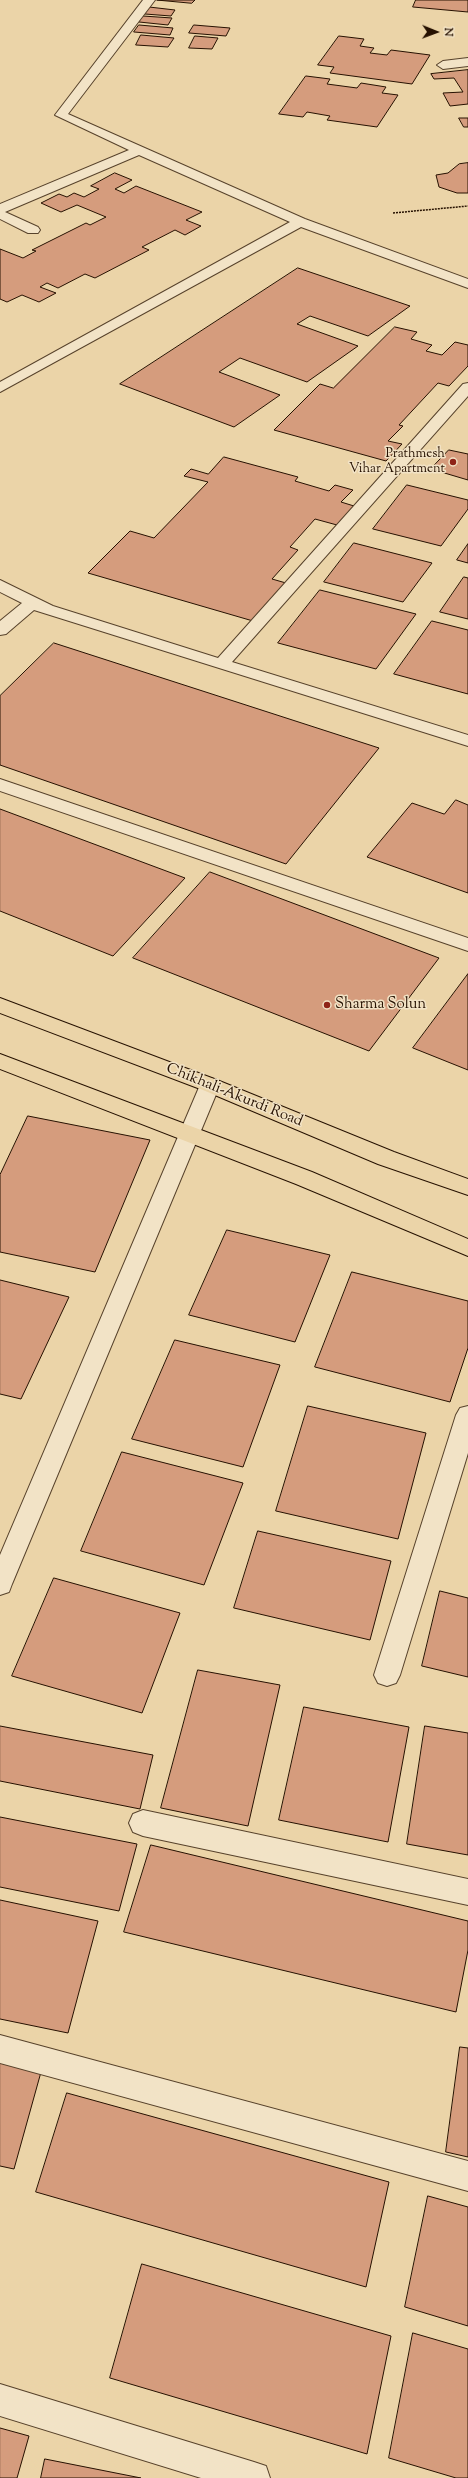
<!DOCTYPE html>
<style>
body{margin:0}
#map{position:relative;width:468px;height:2478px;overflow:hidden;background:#ebd4a8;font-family:"Sorts Mill Goudy",serif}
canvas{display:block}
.north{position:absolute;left:416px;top:12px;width:40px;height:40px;-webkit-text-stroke:3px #f2e3c6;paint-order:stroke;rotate:91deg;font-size:11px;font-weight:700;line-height:16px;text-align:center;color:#261101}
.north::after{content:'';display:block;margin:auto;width:14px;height:18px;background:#261101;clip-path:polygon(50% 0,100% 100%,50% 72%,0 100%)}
</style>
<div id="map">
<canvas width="468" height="2478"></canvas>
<div class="north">N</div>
</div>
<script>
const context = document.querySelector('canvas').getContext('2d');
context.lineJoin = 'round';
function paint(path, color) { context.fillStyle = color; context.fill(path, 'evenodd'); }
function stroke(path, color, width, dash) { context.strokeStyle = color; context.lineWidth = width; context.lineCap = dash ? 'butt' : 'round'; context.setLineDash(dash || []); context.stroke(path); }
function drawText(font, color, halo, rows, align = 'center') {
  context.font = font + ' "Sorts Mill Goudy",serif'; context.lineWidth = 3; context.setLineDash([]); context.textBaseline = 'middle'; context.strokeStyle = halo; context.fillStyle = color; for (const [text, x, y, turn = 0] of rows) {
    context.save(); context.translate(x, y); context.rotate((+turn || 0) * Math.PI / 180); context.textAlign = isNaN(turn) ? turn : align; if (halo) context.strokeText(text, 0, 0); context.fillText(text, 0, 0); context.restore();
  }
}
const building = new Path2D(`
 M157,0h38l-3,3z
 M416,0h52v12l-55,-5z
 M149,7l26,3 -4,6 -26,-2z
 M143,16l29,2 -4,7 -29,-3z
 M139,25l34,3 -3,7 -36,-3z
 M194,25l36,3 -4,8 -37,-3z
 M141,35l33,3 -6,9 -32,-2z
 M195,36l23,2 -6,11 -23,-1z
 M339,36l25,3 -4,7 14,2 -4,5 17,2 4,-5 39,5 -18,29 -82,-11 4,-6 -16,-2z
 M468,70v34l-18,2 -7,-13 20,-1 -9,-14 -20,1 -3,-5z
 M306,76l24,3 -3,5 30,4 4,-5 25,4 -4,6 16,2 -21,32 -50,-7 3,-4 -23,-4 -4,5 -24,-3z
 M459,118h9v9h-4z
 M468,163v30h-11l-18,-6 -3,-12 12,-2 11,-9z
 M115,173l17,7 -17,9 9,4 12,-7 66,26 -16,8 15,6 -16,9 -10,-5 -33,17 7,3 -54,28 -10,-4 -27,14 -11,-5 -7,4 16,6 -17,9 -17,-7 -15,7 -7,-3v-50l23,9 13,-7 -4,-1 54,-27 4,2 16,-8 -29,-12 -16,7 -20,-9 18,-9 8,3 7,-4 10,4 15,-8 -8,-3z
 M298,268l112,38 -42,30 -58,-20 -13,8 61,22 -51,36 -67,-24 -21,14 61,23 -46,32 -114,-43z
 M395,327l22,5 -6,7 21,6 -6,6 16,4 13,-13 13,3v21l-19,20 -11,-3 -39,42 4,1 -15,15 14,3 -16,17 -112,-31 46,-46 13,4z
 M449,450l19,4v26l-37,-11z
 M224,457l74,20 -3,4 34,10 6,-6 18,5 -12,12 13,4 -17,19 -22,-6 -25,28 8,3 -26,29 14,4 -33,38 -165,-48 42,-42 24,7 54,-56 -24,-6 7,-7 17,5z
 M407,485l61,15v9l-27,37 -68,-17z
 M354,543l78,20 -29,39 -79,-20z
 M468,544v19l-11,-3z
 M464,577l4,1v41l-28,-7z
 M320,590l96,24 -40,55 -98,-26z
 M432,621l36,9v64l-74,-20z
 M54,643l325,105 -93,116 -286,-99v-69z
 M456,800l12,5v88l-101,-36 45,-54 32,11z
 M0,809l185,69 -72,78 -113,-45z
 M210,872l229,86 -70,93 -236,-93z
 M468,974v96l-55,-22z
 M28,1116l122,24 -55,132 -95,-20v-77z
 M227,1230l103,25 -35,87 -106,-27z
 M352,1272l116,29v47l-18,54 -135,-35z
 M0,1280l69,17 -48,102 -21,-5z
 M175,1340l105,25 -37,102 -111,-28z
 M308,1406l118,27 -28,106 -122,-28z
 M122,1452l121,31 -39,102 -123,-34z
 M258,1531l133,30 -21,79 -136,-32z
 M54,1578l126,35 -38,100 -130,-37z
 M440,1591l28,7v79l-46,-11z
 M198,1670l82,15 -32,141 -87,-18z
 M304,1707l105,20 -21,115 -109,-22z
 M0,1726l153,29 -13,54 -140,-28z
 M425,1726l43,7v122l-61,-11z
 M0,1817l137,27 -18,67 -119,-24z
 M151,1845l317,76v29l-12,62 -332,-80z
 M0,1900l98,21 -30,112 -68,-14z
 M460,2047l8,1v109l-22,-5z
 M0,2063l41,9 -27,97 -14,-3z
 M67,2093l322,89 -23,105 -330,-95z
 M428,2196l40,11v119l-63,-19z
 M142,2264l249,72 -24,118 -257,-76z
 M413,2333l55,16v129h-12l-67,-20z
 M0,2428l29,8 -12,42h-17z
 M45,2459l96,19h-100z`);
paint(building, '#d59c7d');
stroke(building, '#261101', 1);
const minor = new Path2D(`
 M143,0h12l-87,114 237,105 163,60v9l-167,-61 -301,165v-10l290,-160 -151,-67 -134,57 33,15 2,3 -2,3h-10l-28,-14v-15l129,-54 -74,-35z
 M468,58v8l-25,3 -6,-4 6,-4z
 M468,383v13l-236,266 236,73v11l-434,-136 -28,24 -6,1v-14l22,-18 -22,-11v-12l53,26 165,52 245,-274z
 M0,779l468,159v13l-468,-160z
 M210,1078l7,2 3,5 -208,499 -3,8 -9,3v-40l200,-470 3,-5z
 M468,1406v47l-68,222 -4,8 -9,3 -9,-3 -4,-8 82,-260 4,-7z
 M143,1810l325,69v26l-325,-69 -10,-4 -4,-9 4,-9z
 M0,2035l468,126v30l-468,-128z
 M0,2384l254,78 12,4 4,12h-69l-201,-62z`);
const major = new Path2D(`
 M0,998l217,82 177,72 74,27v16l-90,-31 -175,-74 -203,-77z
 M0,1054l312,118 156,67v17l-172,-72 -296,-115z`);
stroke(minor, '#57422b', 2);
stroke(major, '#261101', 2);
stroke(new Path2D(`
 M393,213l75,-7`), '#261101', 1.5, [2, 1]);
paint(minor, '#f2e3c6');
paint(major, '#ebd4a8');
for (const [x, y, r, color] of [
 [453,462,4,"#8f2418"],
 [327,1005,4,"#8f2418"]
]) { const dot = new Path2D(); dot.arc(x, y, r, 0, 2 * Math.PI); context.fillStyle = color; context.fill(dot); stroke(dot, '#f2e3c6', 1.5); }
drawText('13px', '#261101', '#f2e3c6', [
 ["Prathmesh",445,455],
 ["Vihar Apartment",445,470]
], 'right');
drawText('15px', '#261101', '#f2e3c6', [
 ["Sharma Solun",335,1005]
], 'left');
drawText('15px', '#261101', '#f2e3c6', [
 ["Chikhali-Akurdi Road",234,1096,22]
]);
</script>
